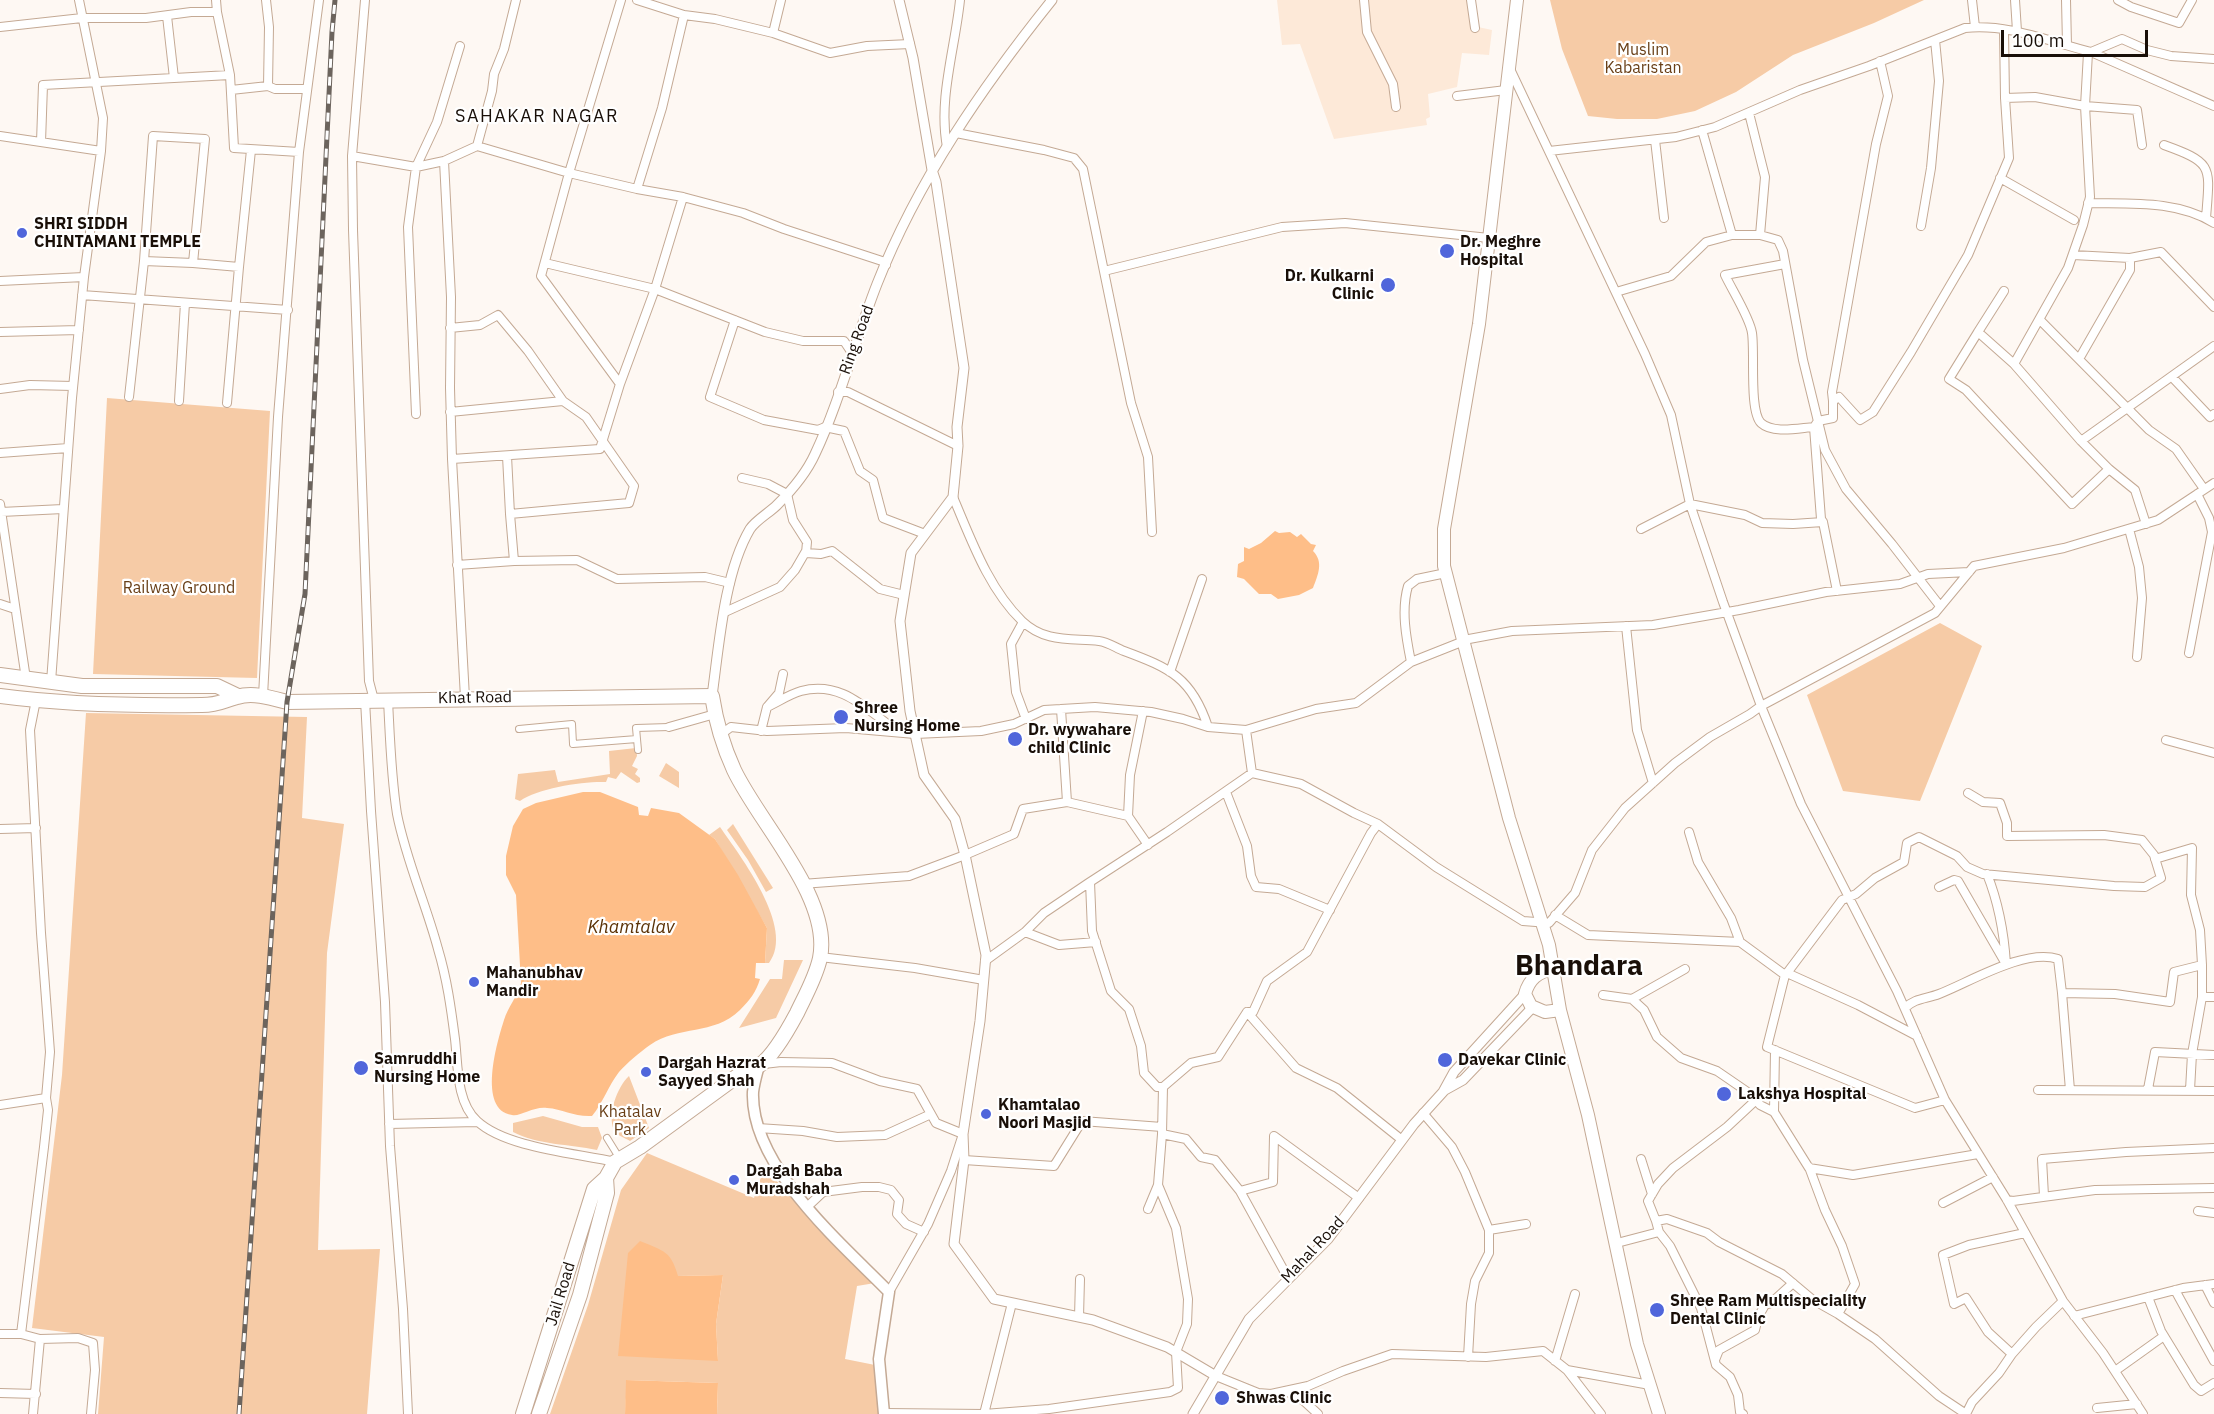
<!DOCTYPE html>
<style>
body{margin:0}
#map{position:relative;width:2214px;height:1414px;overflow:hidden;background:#fef8f3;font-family:"IBM Plex Sans",sans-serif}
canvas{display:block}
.scale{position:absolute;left:2001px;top:30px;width:147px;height:27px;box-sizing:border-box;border:3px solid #190f08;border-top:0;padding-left:8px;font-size:18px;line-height:21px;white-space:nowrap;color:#190f08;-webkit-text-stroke:4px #fff;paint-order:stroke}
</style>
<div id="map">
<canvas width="2214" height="1414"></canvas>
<div class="scale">100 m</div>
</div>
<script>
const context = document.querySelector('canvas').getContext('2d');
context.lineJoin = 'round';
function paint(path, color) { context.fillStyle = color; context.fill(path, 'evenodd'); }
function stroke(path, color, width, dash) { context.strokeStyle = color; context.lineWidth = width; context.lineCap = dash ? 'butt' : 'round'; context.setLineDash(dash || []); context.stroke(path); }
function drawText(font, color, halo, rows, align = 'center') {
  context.font = font + ' "IBM Plex Sans",sans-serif'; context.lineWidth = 4.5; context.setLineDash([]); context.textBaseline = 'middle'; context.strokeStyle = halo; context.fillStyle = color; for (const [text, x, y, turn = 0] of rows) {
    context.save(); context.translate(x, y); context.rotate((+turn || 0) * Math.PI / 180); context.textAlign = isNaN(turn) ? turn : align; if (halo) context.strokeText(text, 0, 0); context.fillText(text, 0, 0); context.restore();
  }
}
paint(new Path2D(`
 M1277,0h197l4,27 14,3 -3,25 -27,-2 -5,34 -29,7 2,23 -4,2 1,6 -93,14 -34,-95 -18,1z`), '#fde9d8');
paint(new Path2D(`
 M1550,0h374l-50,23 -81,32 -57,37 -41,19 -38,8h-40l-29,-3 -26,-67z
 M107,398l163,13 -13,267 -164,-4z
 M1940,623l42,23 -62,155 -77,-10 -36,-96z
 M86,713l221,4 -5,101 42,6 -17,129 -9,297 62,-1 -13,165h-269l6,-77 -72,-9 30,-253z
 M636,748l1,8 -5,10 6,3 -3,5 5,4v4l-3,1 -16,-11 -5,7 -8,-2 -2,5c-22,-1 -68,6 -86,19l-5,-2 3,-25 37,-4 3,12 52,-8 -1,-23z
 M666,763l13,9v16l-20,-12z
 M733,824l40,64 -7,4 -18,-32 -21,-30z
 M720,827c20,29 76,101 49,136h-4l2,-35 -52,-89 -6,-4z
 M784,960h19l-27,58 -37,10 31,-49h12z
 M629,1076l20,52 -19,13c-5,-3 -14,-6 -16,-11 -7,-15 3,-43 15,-54z
 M543,1116l39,11h16l4,11 -5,12c-28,-6 -59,-5 -84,-18v-9z
 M647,1153l107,45 10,-30 111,115 -18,3 -12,73 30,6 7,49h-165l1,-31 -91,-3 -2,34h-75l38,-109 33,-115zM723,1275l-7,49 2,37 -40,-85z`), '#f6cba6');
paint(new Path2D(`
 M1275,531l4,2 11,-1 7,5 4,-3 10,10 5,1 -3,6c11,11 5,24 0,37l-14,7 -21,4 -7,-5h-12l-15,-15 -7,-2 1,-13 6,-3v-14l5,2 12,-6z
 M583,792h17l38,15 1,8 9,1 3,-8 28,5 36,26 23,36 29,53 -2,35h-9l-1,15 5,1c-4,13 -10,21 -20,31 -27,26 -61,15 -90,35 -10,7 -23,18 -31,27 -11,14 -16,31 -27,44 -18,1 -29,-7 -45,-8 -13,-2 -27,9 -35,7 -35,-5 -15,-73 -8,-95 4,-13 13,-23 17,-37l-5,-88 -10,-20v-19l7,-30 10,-17 13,-6z
 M640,1241c24,10 31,10 38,35l45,-1 -7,49 2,37 -100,-5 10,-103z
 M626,1380l92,3 -1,31h-92z`), '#febe88');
const pedestrian = new Path2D(`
 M519,729l53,-5 1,20 64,-5 -1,-11 33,-1
 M637,739l1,11
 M607,1138l13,21`);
const minor = new Path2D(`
 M216,0l1,12
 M266,0l3,27 -1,59
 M365,0l-13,156 1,74 16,451 5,19
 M637,0l47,15 31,4 58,14
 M781,0l-8,33 57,20 37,-7 43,-2
 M1364,0l3,32 26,52 3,23
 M1471,0l4,28
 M1972,0l3,27
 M2015,0l2,31
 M2066,0l1,45
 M2118,0l13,7 48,16 13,-23
 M167,16l7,62
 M0,27l82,-9h64l45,-6h26l13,63 4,73 65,4
 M2004,30l1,68
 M2214,59l-43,-3 -24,-6 -25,-11 -31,13 123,54
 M231,90l37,-4 7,3h32
 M1457,96l49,-6
 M1749,113l16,64 -5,58
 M1702,130l30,105
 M956,133l88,17 30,8 9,11 48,234 17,54 4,75
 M0,136l101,15
 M1655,140l9,78
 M41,142l2,-57 187,-10
 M2142,145l-5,-35 -52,-4 5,91 -7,28 -15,43 -54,96 67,77 28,28 26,21 11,34
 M2164,145c50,18 46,21 42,73
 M477,146l15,-55 2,-17 10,-25 12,-49
 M947,147c-9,-48 8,-98 13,-147
 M1549,151l127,-14 39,-10 85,-37 69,-24 96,-38c43,-5 85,14 126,24l-3,1 -3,53 -50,-9 -30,1 4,60 -41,97 -57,97 -38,60 -13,8 -21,-23 -6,4v17l-15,3 -4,6 7,92 2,3
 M352,156l64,11 28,-6 33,-15 92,27 52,-173
 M444,161l7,136 -1,91 2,71 13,239
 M569,173l68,16 46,8 -28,92 -35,95 -79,-108z
 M2000,178l74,42
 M637,189l25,-81 22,-93
 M683,197l60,16 41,16 98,32 4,4
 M2088,203c43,1 88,-3 126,20
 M1921,226l10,-58 8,-87 -4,-41
 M2073,255l57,3 31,-6 53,55
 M144,261l49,2
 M545,263l110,26 110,43 38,9h41l8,12
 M1785,264l-60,11c7,15 25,43 27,58 3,20 -3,78 9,90 12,11 38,5 53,4
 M1104,271l178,-44 63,-4 144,15
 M0,281l84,-4
 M1616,292l55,-16 35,-34 26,-7h28l18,5 5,11 20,109 22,90 21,39 46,55 48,62
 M82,295l206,15
 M735,320l-25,77 54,23 54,10 7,-3 19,4 16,40 13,9 10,38 42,16
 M2040,320l109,110 27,19 28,40
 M450,328l30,-3 18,-10 30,36 35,50 23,16 48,69 -5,17 -119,11 4,47 -57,4
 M0,332l79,-2
 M1978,332l26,-41
 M2079,359l51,-89v-12
 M2014,364l-36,-32 -29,47 17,11 106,114 37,-35
 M2173,378l37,39 4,-3
 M0,389l30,-4 43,1
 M838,392h10l110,54
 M129,397l15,-136 9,-125 52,3 -12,124 46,4 12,-117
 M179,401l6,-98
 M1833,401l-1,-9 44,-248 12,-48 -8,-35
 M227,403l12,-136
 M450,412l113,-11
 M416,414l-8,-187 8,-60 21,-45 23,-76
 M2081,441l133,-95
 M0,453l68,-5
 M507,456l3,58
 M452,459l148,-10 20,-65
 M742,478l26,6 19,10 6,26 14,22 -1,11 15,1 11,-3 48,38 24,6
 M953,497c18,42 35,91 69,124 23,22 49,17 77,20 9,1 17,7 25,10 46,17 68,27 84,76
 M0,504l26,175
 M1,512l62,-3
 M1641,529l49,-25 55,11 17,8 31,1 30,-2 14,69
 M2129,529l10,38 3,31 -5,59
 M514,561l63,-1 40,19 88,-2 25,6
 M0,604l15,5
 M725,612l55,-25 15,-17 11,-19
 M1023,622l-12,22 5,48 10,27
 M1626,626l11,104 16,53
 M2189,653l23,-121 -3,-14 -12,-24
 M1411,662c-5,-25 -10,-52 -3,-76l9,-7 29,-6
 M1170,672l32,-93
 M783,674l-4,19 -12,14c11,-5 23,-13 34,-16 37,-10 61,14 88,34l6,7
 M51,682l21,-284 12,-121 17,-126 2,-33 -24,-118
 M263,696l15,-279 21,-265 20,-152
 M365,700l6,111 14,191 5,144 13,163 5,105
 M388,700c2,38 3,76 9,114 9,46 29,90 41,135 9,30 13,59 17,90 3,25 1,63 22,82 29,27 99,32 138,41
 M1061,709l6,93 61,14
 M1143,711l-13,64 -2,41 20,29
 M669,727l46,-13
 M1246,730l6,43 49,11 53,29 24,11 58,43 87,54 26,2 26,-30 17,-43 33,-42 50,-45 35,-26 40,-23 11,-8 -38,-104 -33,-98 -19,-89 -26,-61 -135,-285
 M761,731l6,-24
 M720,735l11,-8 36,4 79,-3 69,6 66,-3 33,-7 30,-14 51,-3 56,5 32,7 25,8 38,3 70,-21 40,-6 55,-41 58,-23 43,-8 141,-6 86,-15 87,-18 74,-8 28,-10 41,-2
 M2166,740l48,13
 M1226,792l21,54 4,30 5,11 23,2 51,21
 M0,829l36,-1
 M1689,832l9,30 33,56 9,24
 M2155,859l37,-11 -1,47 9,35 2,35
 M1090,882l-46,31 -19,19 34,13 37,-3
 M802,884l107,-8 56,-21 49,-21 9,-25 44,-7
 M1939,887l15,-7 4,1 48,83c-2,-32 -7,-60 -19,-90
 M1555,915l33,20 152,7 45,33 2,-2
 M820,957l95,11 69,12
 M985,961l40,-29
 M1785,975l-18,72 148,61 30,-8
 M2062,993l8,97
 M1603,995l29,4 12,11 13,27 24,21 36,13 35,24 8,10 14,7 35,56 44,7 125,-21
 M1632,999l53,-30
 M1905,1008c10,-10 21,-9 34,-14 31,-12 86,-46 119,-35l4,34 53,1 55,8 4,-30 28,-7v32h12
 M1247,1012h6l14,-31 40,-29 64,-119 7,-9
 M1917,1036l-59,-31 -71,-32 55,-73 14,-6 19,-16 29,-16 3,-19 12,-6 38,19 10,11 16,7 131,12 31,1 16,-9 -7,-23 -12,-15 -38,-5 -97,1v-13l-7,-20 -17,-1 -15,-9
 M764,1064l17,-2 51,1 48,18 37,8 19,34 27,11 -12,37 -23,53 -39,68
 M1163,1087h-6l-13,-14 -3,-27 -12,-37 -18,-18 -19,-60 -2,-49 77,-50 85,-59
 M2148,1089l7,-37 59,3
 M2038,1090l176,1
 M2190,1090l2,-36 10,-57
 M46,1098l2,12 -4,37 -23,187 19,5 38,-1 15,5 2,27 -4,44
 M0,1105l46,-7 4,-46 -9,-119 -11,-203 6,-30
 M1774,1112l1,-62
 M1423,1113l29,34 13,25 24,58v23l-14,28 -4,23 -3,53
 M389,1124l88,-2
 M758,1128l45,3 34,6 48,-2 46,-21
 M1641,1159l11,35
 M964,1160l90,6 28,-45 80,6
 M1809,1167l16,43 17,36 13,38 -17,30
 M1240,1191l33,-9 1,-46 85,62
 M2044,1196l-2,-37 84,-7 88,-4
 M2007,1200l6,1 82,-11 119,-2
 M1943,1203l50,-26
 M807,1207l16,-15 39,-5h17l12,3 8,10 -2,14 9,10 18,8
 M1148,1209l10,-24 4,-51
 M2198,1211l16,2
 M1656,1221l-8,-20 10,-17 15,-16 54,-41 29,-27
 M1489,1230l37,-6
 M1659,1232l11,14 31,62 15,57 14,12 8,18 2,17 3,2
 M1617,1243l42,-11 -3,-11 11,-2 40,14 12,9 63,32 31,26 25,14 37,25 64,57 27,18 6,-12 27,-29 13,-19 24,-27 27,-26
 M1288,1278l-48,-87 -25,-31 -14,-3 -15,-18 -24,-5 1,-47 28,-24 27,-6 29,-45 49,56 41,20 65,52
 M2205,1285l9,18
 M2175,1290l39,71
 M2148,1297l13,34 33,54 7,6 13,-8
 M2074,1316l109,-28 31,-4
 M1079,1317l1,-38
 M0,1334h21
 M2012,1354l-24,-22 -22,-34 -12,6 -11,-49 26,-10 56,-12
 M1715,1360l4,-10 36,-20 3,-13 7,-12 6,-2 22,-20
 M1555,1361l20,-67
 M1567,1370l83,15
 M2115,1371l49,-35
 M1216,1376l42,17 13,1 37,-8 35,-15 49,-17 94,3 57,-6 24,19 34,44
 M1286,1391l18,10 14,13
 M0,1393l36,1
 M2097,1408l40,-4
 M884,1413l100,1 65,-5 121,-17 8,-4 -2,-36 11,-28 1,-25 -12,-71 -18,-43
 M33,1414l7,-75
 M984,1414l28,-111
 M2143,1414l-40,-61 -40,-52 -56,-101 -62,-100 -48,-109 -96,-187 -40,-98 174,-93 39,-47 90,-18 94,-28 56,-37`);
const tertiary = new Path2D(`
 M899,0l14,58 19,112 4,12 28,186 -7,59 1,19 -5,51 -42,56 -11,68 10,90 14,64 31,44 10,36 21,100 -6,66 -17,113 1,26 -10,84 40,55 99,21 74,27 49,29
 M712,696c7,-50 12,-123 38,-167 6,-9 19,-16 27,-24 15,-15 29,-31 38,-51 25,-53 40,-114 62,-170 41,-104 106,-198 175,-284
 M1445,1090l18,-10 70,-73
 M1193,1414l56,-95 79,-80 86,-115 29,-32 11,-20 71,-78`);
const secondary = new Path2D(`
 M759,1065c-2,8 -5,18 -6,27 -3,74 88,151 136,200l-10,67 5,55`);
const primary = new Path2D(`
 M1517,0l-38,324 -35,205v37l65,252 40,127 11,65 -15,2 -14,-6 -6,-12c4,-15 13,-22 28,-25
 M1560,1010l28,105 49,229 22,70`);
const trunk = new Path2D(`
 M0,675l82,11h135l21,10
 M0,696c67,9 134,10 202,9 17,0 20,-4 35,-8 16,-5 35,1 50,5l425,-6c4,26 11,50 22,74 25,53 98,128 86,188 -4,19 -15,38 -23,55 -8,15 -23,42 -37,52 -4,2 -9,3 -13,4l-107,78 -25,15 -9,16 -12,11 -71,225
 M539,1414l41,-119 27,-102 -1,-15`);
stroke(pedestrian, '#c4a994', 8);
stroke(minor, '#c4a994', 10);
stroke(tertiary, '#c4a994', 11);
stroke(secondary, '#c4a994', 13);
stroke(primary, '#c4a994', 14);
stroke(trunk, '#c4a994', 16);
stroke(pedestrian, '#fff', 6);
stroke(minor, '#fff', 8);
stroke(tertiary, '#fff', 9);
stroke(secondary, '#fff', 10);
stroke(primary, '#fff', 12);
stroke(trunk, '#fff', 14);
const rail = new Path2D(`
 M239,1414l48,-712 18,-108 27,-562 3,-32`);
stroke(rail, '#6c645d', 5);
stroke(rail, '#fff', 3, [9]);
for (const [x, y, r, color] of [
 [22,233,6,"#5066db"],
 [1447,251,8,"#5066db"],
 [1388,285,8,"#5066db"],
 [841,717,8,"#5066db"],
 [1015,739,8,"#5066db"],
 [474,982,6,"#5066db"],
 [1445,1060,8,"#5066db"],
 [361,1068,8,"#5066db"],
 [646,1072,6,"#5066db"],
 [1724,1094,8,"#5066db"],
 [986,1114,6,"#5066db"],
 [734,1180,6,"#5066db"],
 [1657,1310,8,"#5066db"],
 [1222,1398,8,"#5066db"]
]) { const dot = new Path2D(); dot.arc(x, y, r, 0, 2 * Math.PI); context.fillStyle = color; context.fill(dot); stroke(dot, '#fff', 2); }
drawText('16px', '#693f17', '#fff', [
 ["Muslim",1643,50],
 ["Kabaristan",1643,68],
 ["Railway Ground",179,588],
 ["Khatalav",630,1112],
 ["Park",630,1130]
]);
drawText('bold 16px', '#190f08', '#fff', [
 ["SHRI SIDDH",34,224],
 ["CHINTAMANI TEMPLE",34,242],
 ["Dr. Meghre",1460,242],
 ["Hospital",1460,260],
 ["Dr. Kulkarni",1374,276,"right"],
 ["Clinic",1374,294,"right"],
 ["Shree",854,708],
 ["Nursing Home",854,726],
 ["Dr. wywahare",1028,730],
 ["child Clinic",1028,748],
 ["Mahanubhav",486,973],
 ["Mandir",486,991],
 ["Samruddhi",374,1059],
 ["Nursing Home",374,1077],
 ["Davekar Clinic",1458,1060],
 ["Dargah Hazrat",658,1063],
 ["Sayyed Shah",658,1081],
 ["Lakshya Hospital",1738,1094],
 ["Khamtalao",998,1105],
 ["Noori Masjid",998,1123],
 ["Dargah Baba",746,1171],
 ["Muradshah",746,1189],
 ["Shree Ram Multispeciality",1670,1301],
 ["Dental Clinic",1670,1319],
 ["Shwas Clinic",1236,1398]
], 'left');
drawText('16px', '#190f08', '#fff', [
 ["Ring Road",857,340,-70],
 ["Khat Road",475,698,-1],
 ["Mahal Road",1313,1250,-47],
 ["Jail Road",561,1294,-73]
]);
context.letterSpacing = '1.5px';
drawText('18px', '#190f08', '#fff', [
 ["SAHAKAR NAGAR",537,117]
]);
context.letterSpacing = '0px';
drawText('italic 18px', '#5b3206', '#fff', [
 ["Khamtalav",631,928]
]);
drawText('bold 28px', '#190f08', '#fff', [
 ["Bhandara",1579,967]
]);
</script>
